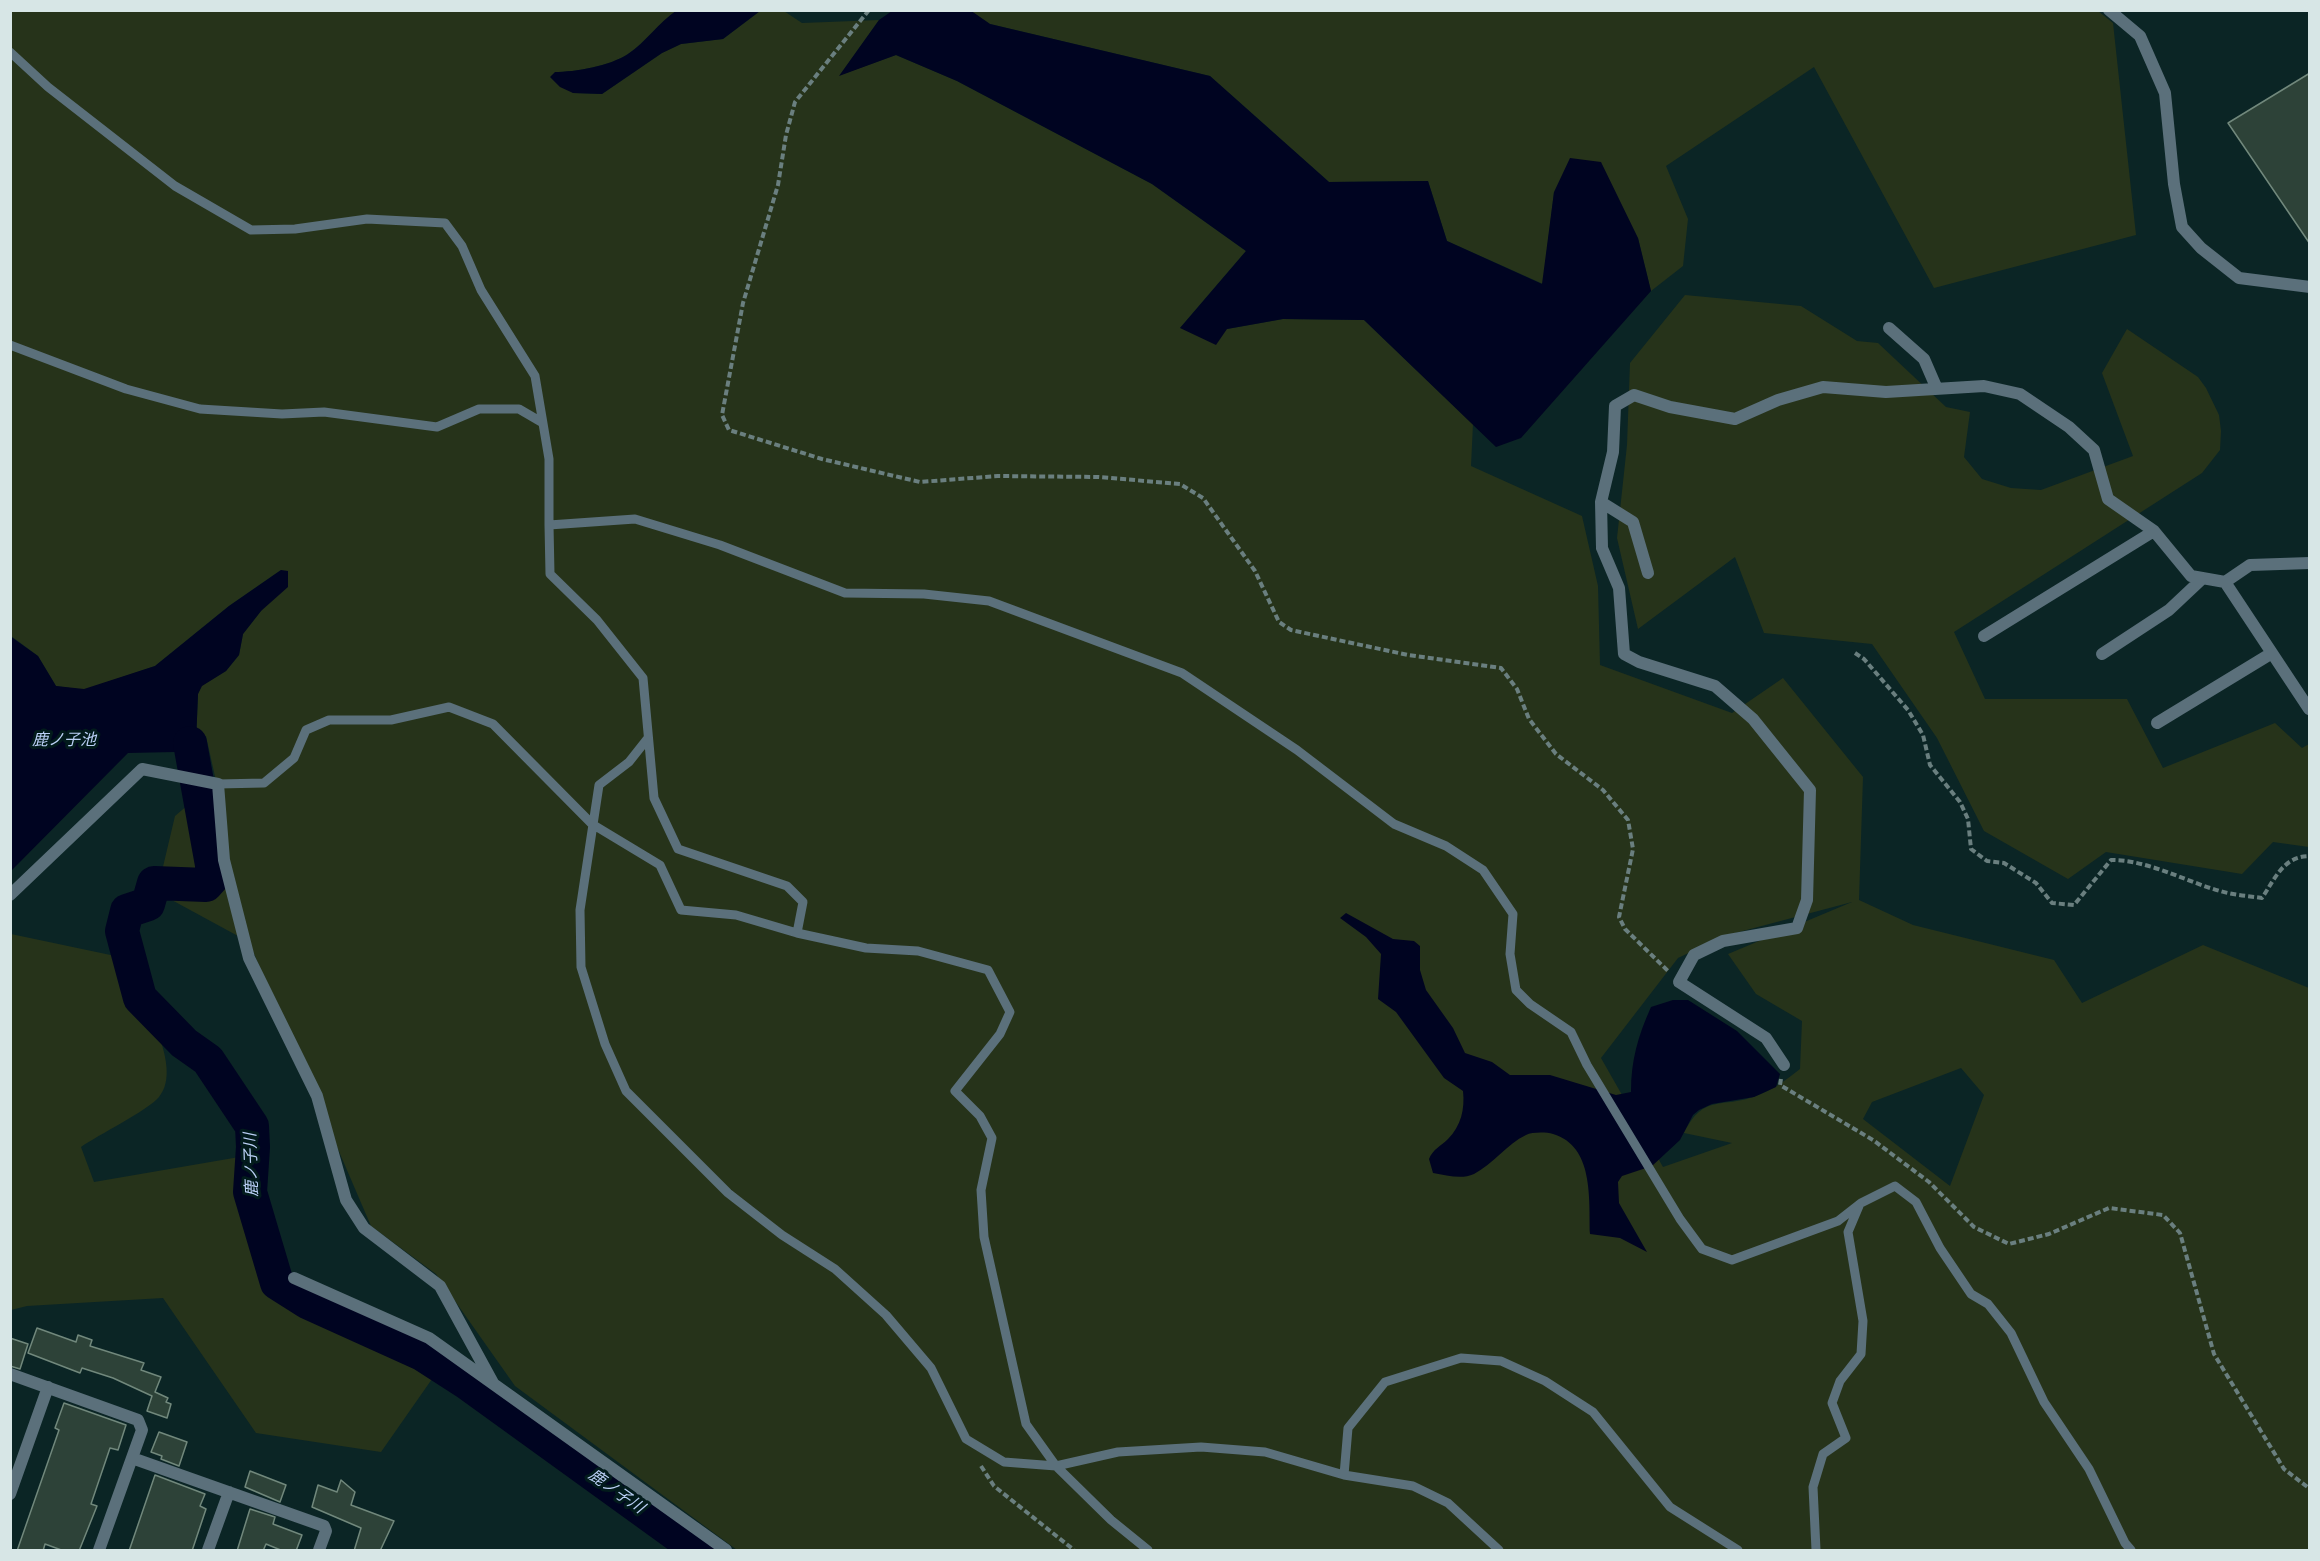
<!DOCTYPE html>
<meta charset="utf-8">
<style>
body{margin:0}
#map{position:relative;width:2320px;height:1561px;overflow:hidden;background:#0b2525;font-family:"Times New Roman",serif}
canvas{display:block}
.frame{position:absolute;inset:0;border:12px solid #d7e6e6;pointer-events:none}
</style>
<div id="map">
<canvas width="2320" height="1561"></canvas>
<div class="frame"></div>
</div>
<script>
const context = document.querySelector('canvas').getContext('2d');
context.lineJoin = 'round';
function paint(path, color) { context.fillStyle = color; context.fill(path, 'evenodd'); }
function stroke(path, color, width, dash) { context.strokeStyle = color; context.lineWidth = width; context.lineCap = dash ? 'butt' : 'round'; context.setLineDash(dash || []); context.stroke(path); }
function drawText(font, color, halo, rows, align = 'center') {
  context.font = font + ' "Times New Roman","Noto Sans JP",serif'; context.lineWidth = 6; context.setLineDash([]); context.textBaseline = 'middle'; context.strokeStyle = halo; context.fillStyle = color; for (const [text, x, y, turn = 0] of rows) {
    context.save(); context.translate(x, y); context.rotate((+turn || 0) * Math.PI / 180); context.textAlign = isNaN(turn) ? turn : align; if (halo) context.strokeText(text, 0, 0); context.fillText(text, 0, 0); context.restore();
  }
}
paint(new Path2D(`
 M10,11h667c-19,12 -31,31 -49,43 -18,12 -53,18 -73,18l18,21 29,1 60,-41 19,-9 42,-5 37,-28h24l18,12 77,-3 -39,55 56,-20 61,26 195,103 94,67 -66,77 47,1 56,-10 81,1 109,104 -2,42 111,50 16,70 2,79 132,48 51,-35 80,99 -4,123 54,25 141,35 28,43 121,-58 106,43v562h-1572l-222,-164 -79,-112 -65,-48 -122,-284 -92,-50 18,-76 41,-35 -10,-45 -10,6 2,-48 3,-8 25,-15 13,-16 4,-21 18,-23 20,-41 -52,36 -74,60 -71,24 -28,-4 -18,-30 -27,-20zM1852,902l-124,52 28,40 46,27 -2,48c-14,11 -27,21 -44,27 -35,13 -52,-3 -72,37l48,10 -69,24 -62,-109 77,-100 46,-22zM1961,1068l23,27 -34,91 -87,-67 9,-17z
 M970,11h1128l15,12 23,212 -202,53 -120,-221 -148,99 22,53 -5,47 -32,25 -13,-53 -84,-46 -11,92 -96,-43 -19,-60 -99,1 -119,-106 -220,-52z
 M1685,295l116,11 56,35 21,2 68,64 24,5 -6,45 18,22 29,9 30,2 92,-34 -31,-83 25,-44 71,48 8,11 13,27 2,16 -1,19 -18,23 -248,159 31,67h142l36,69 112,-45 27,25 7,-4v103l-36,-5 -31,32 -136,-22 -38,27 -84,-48 -47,-93 -65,-94 -108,-11 -29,-76 -97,72 -21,-91 10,-93 3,-82z
 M11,934l109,23c16,32 66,108 39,140 -12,14 -61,38 -78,50l13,35 157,-27 35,139 146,85 -51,73 -125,-19 -93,-135 -136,8 -16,4z`), '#26331a');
paint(new Path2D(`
 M677,10l83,1 -37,28 -42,5 -19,9 -60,41 -29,-1 -13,-6 -10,-10 5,-5c20,0 55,-6 73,-18 18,-12 30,-31 49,-44z
 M970,10l20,14 220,52 119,106 99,-1 19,60 95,43 12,-92 16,-34 31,4 37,76 13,53 -130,147 -25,9 -132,-127 -81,-1 -56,10 -11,16 -36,-17 66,-77 -94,-67 -195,-103 -61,-26 -57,21 40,-56 13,-9z
 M281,570l7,1v16l-27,24 -18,23 -4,21 -13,16 -24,15 -4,8 -2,48 1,7 6,4v35l-16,6 -12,-42 -47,1 -117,118 -1,-235 28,20 18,30 28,3 71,-23 74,-60z
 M1346,913l47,26 21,2 6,5v24l6,20 27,38 12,25 27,9 18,13h40l66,20 15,-3c0,-32 7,-56 20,-85l22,-7h15l49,31 43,43 -4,13 -22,10 -42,7 -13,6 -6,5 -13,25 -28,26 -30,10 -4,6 1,21 28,49 -27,-14 -30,-4c-1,-35 4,-88 -37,-100 -7,-2 -21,-2 -27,1 -19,9 -33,29 -52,39 -13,6 -27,1 -41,-1l-4,-14c4,-10 12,-13 19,-20 13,-13 17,-30 15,-48l-19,-13 -48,-66 -18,-13 3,-45 -15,-17 -26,-19z`), '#000421');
stroke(new Path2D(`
 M190,743l24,133 -8,9 -52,-2 -6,21 -21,7 -5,20 18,67 44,45 24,17 44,66 1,21 -3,45 27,91 30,19 115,52 45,29 231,167`), '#000421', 34);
const building = new Path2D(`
 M2310,73v171l-82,-121z
 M37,1328l39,14 2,-7 14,5 -2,6 54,17 -3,7 20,7 -6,15 13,6 -2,4 5,2 -4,14 -20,-7 5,-15 -39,-18 -31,-10 -2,5 -52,-20z
 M10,1338l18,6 -8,25 -10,-3z
 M64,1403l62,22 -8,25 -8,-2 -19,56 6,2 -18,45h-15l-19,-7 -2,7h-26l42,-121 -4,-2z
 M159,1432l28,10 -8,24 -18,-7 1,-3 -11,-4z
 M250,1471l36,14 -6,17 -35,-15z
 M155,1475l50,19 -5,12 6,3 -14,42h-63z
 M341,1480l14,12 -4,13 43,16 -14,30h-26l7,-23 -49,-21 6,-22 19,7z
 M250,1509l25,8 -2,7 29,11 -6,16h-13l-17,-7 -3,7h-26z`);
paint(building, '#2d4238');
stroke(building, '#71887c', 1.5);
stroke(new Path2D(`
 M869,10l-74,92 -9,33 -8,50 -35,118 -21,112 7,15 93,29 98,23 78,-6 101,1 81,7 23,14 52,73 24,51 12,8 117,25 93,13 16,21 12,30 27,35 47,36 25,30 5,29 -14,68 6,12 43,42
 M1855,653l9,6 44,51 15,25 7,30 30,37 8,17 3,30 16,12 17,2 32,20 16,20 22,2 37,-45c38,0 73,21 109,31 13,4 28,5 42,7 13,-19 21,-42 48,-42
 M1781,1079l-1,6 93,55 56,42 45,45 35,17 40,-10 60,-26 54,7 17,18 34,121 70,115 26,20
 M981,1466l13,20 80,64`), '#6a7f7f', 4, [6, 3]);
stroke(new Path2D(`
 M10,52l38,35 127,99 76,44 44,-1 72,-10 78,4 17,23 19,44 54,86 14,83v66l86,-6 85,26 125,48 79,1 65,7 193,72 115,77 97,74 52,22 37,24 30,44 -3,40 6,36 14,14 41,28 16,33 93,154 22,30 30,11 106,-39 23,-18 34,-17 21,16 24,46 31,46 17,10 23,29 33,69 45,67 36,74 6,7
 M10,345l116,44 74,20 82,5 42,-2 113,15 42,-18h40l24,14
 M549,525l1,49 47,46 46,58 11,120 24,51 109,37 16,16 -6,31 69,15 52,3 70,19 22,42 -10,22 -45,57 25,25 12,22 -11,52 3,47 42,187 30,42 55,54 37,30
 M648,738l-19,24 -30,23 -19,125 1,57 24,77 21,47 102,102 54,42 53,34 51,46 45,53 35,71 38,23 52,4 62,-14 83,-5 64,5 79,23 69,11 35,17 51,47
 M218,784l46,-1 30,-25 12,-28 23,-10h62l58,-13 44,17 99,100 68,41 21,45 55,5 61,18
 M1344,1475l4,-47 37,-46 76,-24 40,3 44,20 48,31 77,95 68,43
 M1816,1550l-3,-63 10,-33 23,-16 -14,-35 8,-22 21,-27 2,-33 -15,-89 11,-26`), '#5b707b', 9);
stroke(new Path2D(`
 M2109,10l31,26 25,57 9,91 8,43 19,21 38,30 71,9
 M1889,328l35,31 13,30
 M1601,502l32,20 15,51
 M2225,582l84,127
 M1984,636l170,-105
 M2102,654l67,-44 34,-32
 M2157,723l115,-70
 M10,895l132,-126 76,15 6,76 25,98 68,138 29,104 18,28 76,58 53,97
 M1784,1065l-18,-27 -87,-56 15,-27 29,-14 74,-13 10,-28 3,-110 -57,-71 -38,-33 -76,-24 -15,-8 -5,-66 -17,-40 -1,-46 12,-50 2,-46 19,-11 36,12 65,12 43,-19 45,-13 63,5 98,-6 36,8 49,33 25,23 14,49 46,32 37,45 34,6 25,-17 60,-2
 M294,1278l135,60 297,212
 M10,1374l128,46 4,10 -43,120
 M132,1458l192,68 2,5 -7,19
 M10,1494l38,-107
 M208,1550l21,-58`), '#5b707b', 12);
drawText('italic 16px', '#bbd0f6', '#021b1c', [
 ["鹿ノ子池",64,741],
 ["鹿ノ子川",252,1165,-92],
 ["鹿ノ子川",616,1492,35]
]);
</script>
